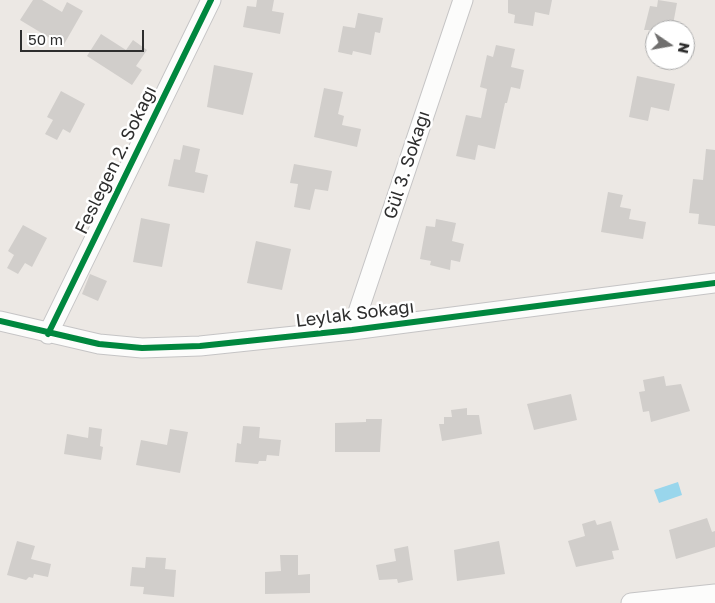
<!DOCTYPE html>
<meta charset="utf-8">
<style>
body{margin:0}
#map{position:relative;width:715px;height:603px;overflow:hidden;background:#ece8e4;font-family:"Golos Text",sans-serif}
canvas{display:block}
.north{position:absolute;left:645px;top:20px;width:50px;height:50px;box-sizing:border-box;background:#fff;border:1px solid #ababab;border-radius:50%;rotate:102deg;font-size:14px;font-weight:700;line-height:20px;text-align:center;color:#2e2e2e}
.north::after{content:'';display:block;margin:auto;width:18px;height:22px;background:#706f6e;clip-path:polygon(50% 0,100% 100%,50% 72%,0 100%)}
.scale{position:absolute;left:20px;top:30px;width:124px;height:22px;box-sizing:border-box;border:2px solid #2e2e2e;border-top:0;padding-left:6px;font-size:15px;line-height:18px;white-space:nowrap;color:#2e2e2e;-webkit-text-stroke:4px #fff;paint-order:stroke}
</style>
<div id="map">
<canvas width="715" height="603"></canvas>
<div class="north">N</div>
<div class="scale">50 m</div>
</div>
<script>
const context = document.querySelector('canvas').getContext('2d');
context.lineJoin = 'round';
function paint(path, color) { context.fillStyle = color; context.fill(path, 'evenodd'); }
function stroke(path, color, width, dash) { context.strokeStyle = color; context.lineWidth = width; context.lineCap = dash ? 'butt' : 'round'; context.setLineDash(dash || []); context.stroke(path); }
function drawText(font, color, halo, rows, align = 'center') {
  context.font = font + ' "Golos Text",sans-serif'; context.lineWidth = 5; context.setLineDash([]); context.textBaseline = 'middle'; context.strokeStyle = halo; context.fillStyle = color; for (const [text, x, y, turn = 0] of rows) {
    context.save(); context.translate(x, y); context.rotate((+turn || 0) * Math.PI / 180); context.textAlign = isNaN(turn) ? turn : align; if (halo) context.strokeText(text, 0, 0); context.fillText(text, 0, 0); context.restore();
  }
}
paint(new Path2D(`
 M678,482l4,13 -23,8 -5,-13z`), '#99d6ec');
paint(new Path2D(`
 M33,0h9l20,12 5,-10 16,9 -20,35 -43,-26z
 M257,0h17l-2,11 12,2 -4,21 -37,-7 4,-21 9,1z
 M508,0h44l-3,15 -14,-3 -2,14 -19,-3 1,-8 -7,-2z
 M658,0l19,3 -5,27h-28l6,-24 7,1z
 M358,13l25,5 -3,15 -5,-1 -4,23 -18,-4 -1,4 -14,-3 5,-26 12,2z
 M101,34l25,16 7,-10 14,10 -11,16 6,4 -10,15 -45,-29z
 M496,45l19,4 -4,18 13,3 -4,19 -9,-2 -4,16h-2l-10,46 -17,-4 -3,15 -19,-4 10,-41 15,3 6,-29 -7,-2 7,-32 6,2z
 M214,65l39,8 -10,42 -36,-8z
 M637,76l38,8 -6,27 -18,-4 -3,14 -19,-4z
 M324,88l19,4 -5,22 6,2 -2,9 19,4 -4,18 -43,-10z
 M61,91l24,13 -15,29 -7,-4 -6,11 -12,-6 8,-14 -6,-3z
 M183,145l17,4 -5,23 13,3 -4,18 -36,-7 6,-27 6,1z
 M706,149l9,1v76l-17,-2 1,-10 -10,-1 4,-34 10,1z
 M294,164l38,7 -4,20 -13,-2 -5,21 -16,-3 4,-23 -8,-1z
 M608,192l15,3 -3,12 11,2 -2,10 17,3 -3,17 -42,-7z
 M141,218l29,6 -8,43 -29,-5z
 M436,219l20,4 -4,18 12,3 -4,18 -9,-2 -1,10 -20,-5 1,-4 -11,-2 6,-33 9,1z
 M23,225l24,13 -15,29 -7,-4 -7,11 -11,-6 7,-13 -6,-4z
 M256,241l35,8 -9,41 -35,-7z
 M90,274l17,7 -9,20 -16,-7z
 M664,376l2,10 15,-2 9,27 -39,11 -2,-11 -6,1 -4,-20 6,-1 -2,-11z
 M571,394l6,26 -43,10 -7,-26z
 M467,408v7h12l3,19 -40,7 -3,-17h5v-7h8l-1,-7z
 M366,419h16l-2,33h-45v-29l31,-1z
 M243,426l17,1 -1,11 22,2 -2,16 -12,-1 -1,6h-7l-1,3 -23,-2 2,-19 4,1z
 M89,427l13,2 -2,17 3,1 -2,13 -37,-6 3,-20 21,4z
 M170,429l18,3 -8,41 -44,-8 5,-25 26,5z
 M707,518l5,14 3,-1v16l-39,12 -7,-29z
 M595,520l2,5 14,-4 8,29 -7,1 2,8 -38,8 -8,-26 17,-5 -3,-12z
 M17,541l18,5 -4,13 20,5 -3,13 -14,-3 -1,4 -4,-1 -3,3 -19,-5z
 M499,541l6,33 -48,7 -3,-31z
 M408,546l5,34 -15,3 -1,-4 -18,1 -3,-15 20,-4 -2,-12z
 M280,555h18v20l12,-1v19l-45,1v-22l16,-1z
 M146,557l20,1 -1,11 11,1 -2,27 -31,-3 1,-7 -14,-1 2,-19 13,1z`), '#d1cecb');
const minor = new Path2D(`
 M0,321l99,23 43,4 58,-2 152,-16 363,-47
 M352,330l111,-330
 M48,334l163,-334
 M631,603l84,-9`);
stroke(minor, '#c5c4c5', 21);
stroke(minor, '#fcfcfb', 19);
stroke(new Path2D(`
 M0,321l99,23 43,4 58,-2 152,-16 363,-47
 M48,334l163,-334`), '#00873e', 6);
drawText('18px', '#2e2e2e', '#fff', [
 ["Fesleğen 2. Sokağı",116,160,-64],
 ["Gül 3. Sokağı",407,165,-72],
 ["Leylak Sokağı",355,314,-7]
]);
</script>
